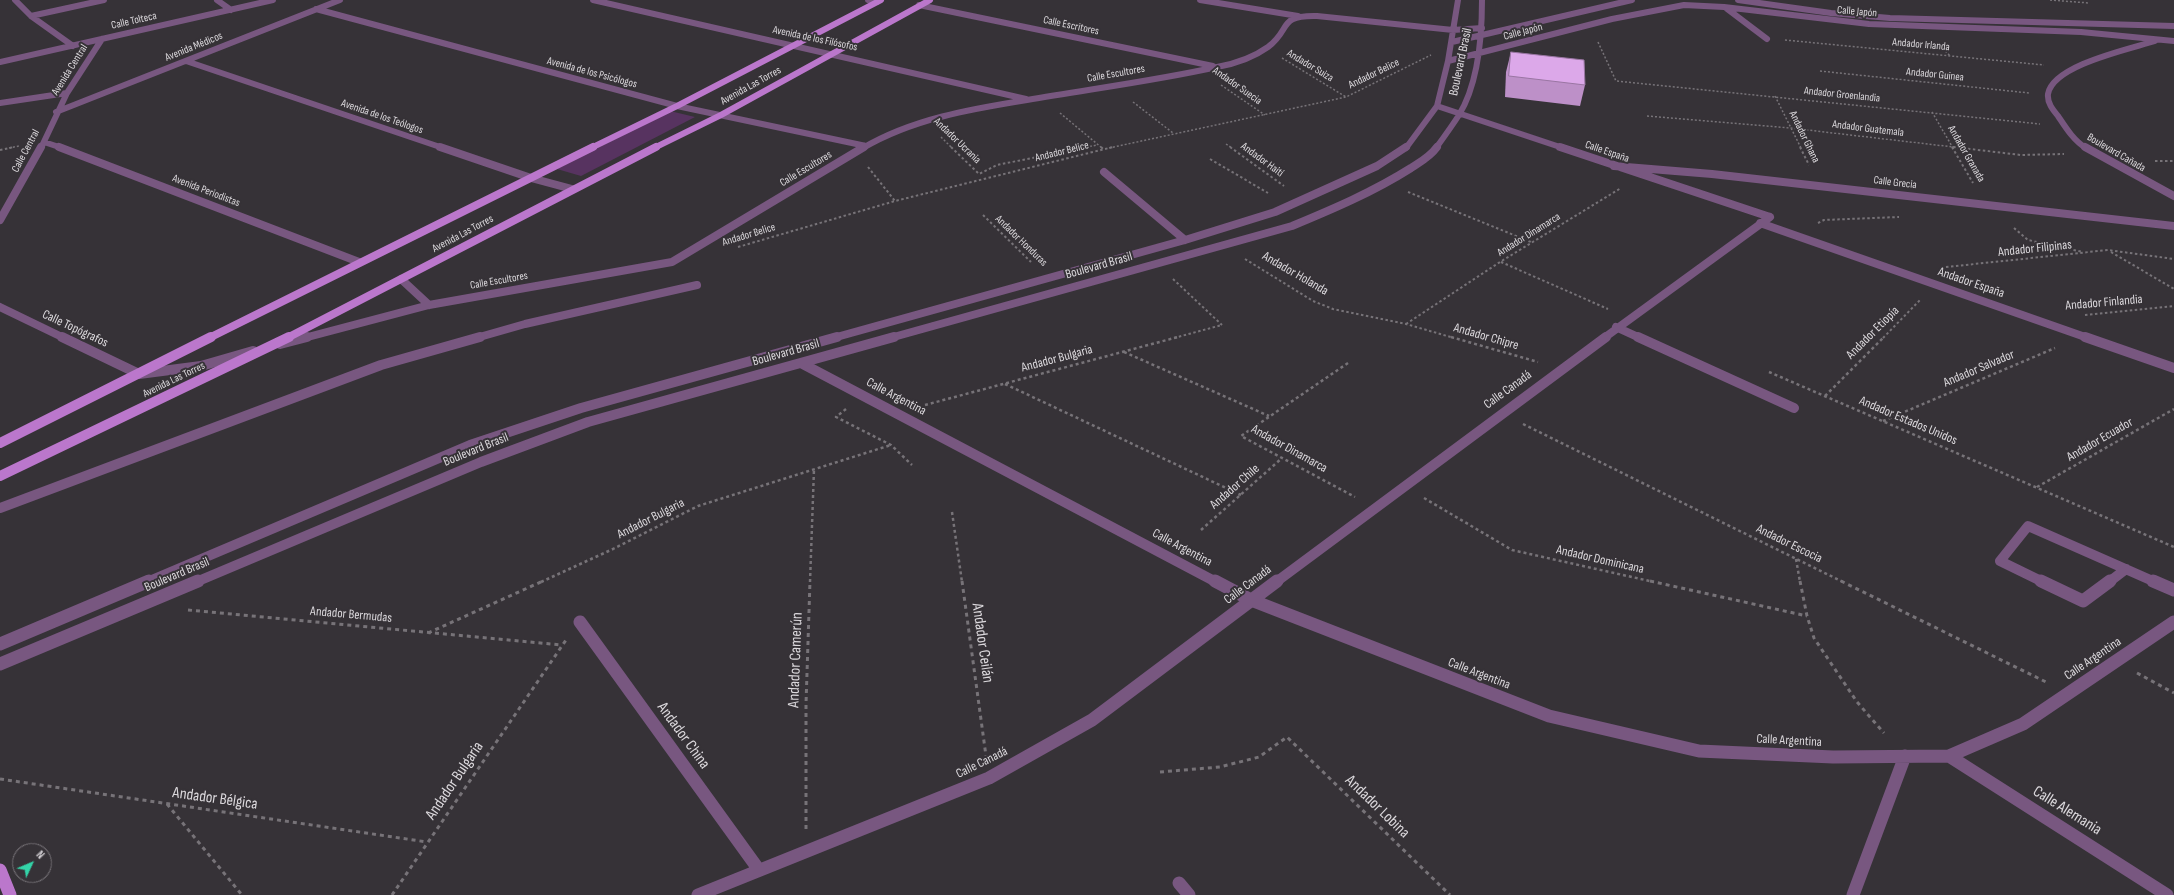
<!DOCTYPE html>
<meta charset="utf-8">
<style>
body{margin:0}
#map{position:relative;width:2174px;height:895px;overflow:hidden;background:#363237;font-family:"Sofia Sans Condensed",sans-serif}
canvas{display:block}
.north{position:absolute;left:12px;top:843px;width:40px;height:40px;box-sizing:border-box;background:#363237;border:1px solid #787479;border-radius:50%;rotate:46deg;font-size:11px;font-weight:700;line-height:16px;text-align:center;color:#dbd8dc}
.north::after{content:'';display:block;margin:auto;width:14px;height:18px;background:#33d4a8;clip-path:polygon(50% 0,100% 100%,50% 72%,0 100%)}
</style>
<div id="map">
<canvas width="2174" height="895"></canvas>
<div class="north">N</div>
</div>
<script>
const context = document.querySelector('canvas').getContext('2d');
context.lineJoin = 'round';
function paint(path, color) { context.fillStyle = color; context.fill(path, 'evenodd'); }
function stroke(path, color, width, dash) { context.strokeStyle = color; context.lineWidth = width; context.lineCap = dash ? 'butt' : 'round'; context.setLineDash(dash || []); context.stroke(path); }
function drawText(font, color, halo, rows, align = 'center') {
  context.font = font + ' "Sofia Sans Condensed",sans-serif'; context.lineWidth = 4; context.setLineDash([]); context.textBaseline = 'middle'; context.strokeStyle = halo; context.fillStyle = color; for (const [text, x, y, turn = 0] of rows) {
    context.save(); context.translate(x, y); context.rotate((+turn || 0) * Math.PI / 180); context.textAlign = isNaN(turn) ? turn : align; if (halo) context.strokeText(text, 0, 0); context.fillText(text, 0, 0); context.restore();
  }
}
paint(new Path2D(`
 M670,111l25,6 -114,59 -24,-7z`), '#573360');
stroke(new Path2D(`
 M2050,0l39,3
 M1785,40l259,25
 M1598,42l18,39 424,43
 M1940,45l10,11
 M1896,46l49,4
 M1282,58l64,39
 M1820,71l209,22
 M1221,85l44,30
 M1775,96l26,52
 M1133,102l40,31
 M1932,112l21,36
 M1060,113l42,35
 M1647,116l143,12 172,20
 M941,137l11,11
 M1226,144l6,4
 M9,148l10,-2
 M1082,148l15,-3
 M1109,148l237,-51 85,-42`), '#777378', 1.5, [2, 2]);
stroke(new Path2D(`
 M951,147l28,27 18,-9 90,-18
 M1101,147l3,3
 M1230,147l54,39
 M1800,147l9,18
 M1952,147l21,36
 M1953,147l68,8 43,-1
 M0,150l14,-3
 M1210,159l58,34
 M2155,161h19
 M868,167l27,34
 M1408,192l123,50
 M983,215l48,47
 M1818,223l6,-3 75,-3
 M2014,228l14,12 55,12
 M738,247l157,-46 218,-54
 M2111,252l63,37
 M1245,259l68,42 20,8 73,15 48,14
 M1501,262l107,47
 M1946,267l162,-17 66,9
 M1173,279l49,46
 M2085,315l89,-9
 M1406,324l94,-62 121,-74
 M1174,338l48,-13
 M1883,338l38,-39`), '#777378', 2, [2.5, 2.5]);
stroke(new Path2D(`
 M1451,337l87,25
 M1124,352l145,64
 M1348,363l-107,73 114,61
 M1769,372l405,175
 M1005,384l236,111
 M1825,396l59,-59
 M925,405l253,-68
 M846,409l-10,8 55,28 21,20
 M1883,421l172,-73
 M1523,424l320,158
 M2037,487l137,-78
 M1424,498l88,52 142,32
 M952,512l10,70
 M1201,530l81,-72
 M1796,559l4,23
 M541,582l72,-33 85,-43 193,-61
 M810,582l4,-113`), '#777378', 2.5, [3, 3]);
stroke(new Path2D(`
 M962,581l24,175
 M1650,581l157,35
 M1800,581l7,35 7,22 43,64 27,31
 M1841,581l205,101
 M188,610l374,35
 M428,633l115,-52
 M2137,673l37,20
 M1160,772l60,-5 39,-10 28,-20 163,158
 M0,779l427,63
 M167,804l75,91
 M806,829v-125l4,-123
 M392,895l174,-255`), '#777378', 3, [4, 4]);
stroke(new Path2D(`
 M15,0l16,16 42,30
 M217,0l14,10
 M593,0l433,99
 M868,0l9,2
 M1200,0l98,16
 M1738,0l93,13 59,5 284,8
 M919,5l294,61
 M1726,8l41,31
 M316,9l361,97 189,40
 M31,16l73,-16
 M1452,42l180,-42
 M186,61l257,87
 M1448,61l164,-42 72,-14 40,2 145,17 212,8 93,9
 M0,62l273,-62
 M0,103l67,-10
 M1437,106l126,42
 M56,112l284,-112
 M44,142l18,6
 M41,148l26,-55 35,-54
 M863,148c49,-29 108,-39 164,-48 63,-11 127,-19 190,-33 17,-3 37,-10 51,-20 24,-18 9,-32 49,-31l136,14 29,-2
 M1406,148l31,-42 11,-45 10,-61
 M1436,148c8,-11 16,-22 23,-33 19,-31 23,-79 23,-115
 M2086,148c-12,-7 -20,-20 -28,-32 -5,-6 -11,-13 -10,-22 5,-29 82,-45 107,-53`), '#785780', 6);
stroke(new Path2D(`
 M59,147l300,115
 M440,147l91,31 41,11
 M1560,147l210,70
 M2085,147l89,49
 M1614,166l98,8 462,52
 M1104,172l81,68
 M0,220l41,-73
 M1760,223l328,115
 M401,279l28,26
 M0,307l64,31
 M1616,327l24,11
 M304,338l125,-33 243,-43 192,-115
 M476,338l49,-14 172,-39
 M833,338l352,-98 90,-28 102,-46 29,-19
 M890,338l402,-112c41,-17 81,-34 119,-58 9,-6 19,-11 26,-21
 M1604,338l166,-121`), '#785780', 8);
stroke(new Path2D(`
 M62,337l77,37 62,-8 52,-15
 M1638,337l156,71
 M2085,337l89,31
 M280,344l27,-7
 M801,363l415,219
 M0,508l381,-143 99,-28
 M147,582l323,-137 111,-37 256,-71
 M196,582l285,-120 107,-40 306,-85
 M1276,582l330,-245
 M2043,582l-43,-21 28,-35 127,56
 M2109,582l17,-13`), '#785780', 10);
stroke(new Path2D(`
 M1215,581l36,19 298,116 150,35 134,6 116,-1 74,-32 151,-102
 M2041,581l42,20 27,-20
 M2153,581l21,9
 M580,622l179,248
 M0,644l149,-63
 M0,664l198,-83
 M1949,756l218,139
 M1179,883l10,12
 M698,895l291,-117 103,-58 185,-139
 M1853,895l52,-139`), '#785780', 13);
stroke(new Path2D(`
 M591,148l86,-42 204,-106
 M654,148l67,-33 209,-115`), '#b7c', 6);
stroke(new Path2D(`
 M209,338l384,-191
 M287,338l369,-191`), '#b7c', 8);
stroke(new Path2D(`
 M0,443l211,-106
 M0,476l289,-139`), '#b7c', 10);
stroke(new Path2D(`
 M0,870l10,25`), '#b7c', 13);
paint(new Path2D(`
 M1511,52l74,33 -5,21 -75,-9 1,-25z`), '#bd90c8');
const building = new Path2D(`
 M1511,52l73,8 1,25 -76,-9z`);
paint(building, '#dca8e9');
stroke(building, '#9a76a3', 1);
drawText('11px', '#dbd8dc', '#363237', [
 ["Calle Japón",1857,12,5],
 ["Calle Tolteca",134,21,-13],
 ["Calle Escritores",1071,26,12],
 ["Calle Japón",1523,32,-15],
 ["Avenida de los Filósofos",815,39,12],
 ["Andador Irlanda",1921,45,5],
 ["Avenida Médicos",194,47,-22],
 ["Andador Suiza",1310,66,31],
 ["Avenida Central",70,70,-58],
 ["Avenida de los Psicólogos",592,73,15],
 ["Calle Escultores",1116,74,-10],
 ["Andador Belice",1374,74,-26],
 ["Andador Guinea",1935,75,6],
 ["Avenida Las Torres",751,86,-29],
 ["Andador Suecia",1237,86,35],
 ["Andador Groenlandia",1842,95,6],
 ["Avenida de los Teólogos",382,117,19],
 ["Andador Guatemala",1868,129,7],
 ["Andador Ghana",1804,137,64],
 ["Andador Ucrania",957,141,44],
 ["Calle Central",26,151,-62],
 ["Andador Belice",1062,152,-14],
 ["Calle España",1607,152,19],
 ["Boulevard Cañada",2116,153,30],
 ["Andador Granada",1966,154,60],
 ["Andador Haití",1262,160,36],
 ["Calle Escultores",806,169,-31],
 ["Calle Grecia",1895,183,7],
 ["Avenida Periodistas",206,191,21],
 ["Avenida Las Torres",463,234,-28],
 ["Andador Belice",749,235,-17],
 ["Andador Dinamarca",1529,235,-32],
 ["Andador Honduras",1021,241,44],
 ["Calle Escultores",499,281,-10],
 ["Avenida Las Torres",174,380,-26]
]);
drawText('13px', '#dbd8dc', '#363237', [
 ["Boulevard Brasil",1461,62,-78],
 ["Andador Filipinas",2035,249,-6],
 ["Boulevard Brasil",1099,266,-16],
 ["Andador Holanda",1295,274,30],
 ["Andador España",1971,283,19],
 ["Andador Finlandia",2104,303,-5],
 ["Calle Topógrafos",75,329,25],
 ["Andador Etiopía",1873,333,-45],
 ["Andador Chipre",1486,337,16],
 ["Boulevard Brasil",786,353,-16],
 ["Andador Bulgaria",1057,359,-15],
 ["Andador Salvador",1979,369,-23],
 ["Calle Canadá",1508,390,-36],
 ["Calle Argentina",896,397,28],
 ["Andador Estados Unidos",1908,421,23],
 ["Andador Ecuador",2100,440,-30],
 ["Andador Dinamarca",1289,449,29],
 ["Boulevard Brasil",476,450,-22],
 ["Andador Chile",1235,487,-41],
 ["Andador Bulgaria",651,519,-27],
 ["Andador Escocia",1789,544,26],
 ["Calle Argentina",1182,548,28],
 ["Andador Dominicana",1600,560,13],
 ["Boulevard Brasil",177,575,-23],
 ["Calle Canadá",1248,585,-37],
 ["Andador Bermudas",351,615,5],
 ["Calle Argentina",2093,659,-34],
 ["Calle Argentina",1479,674,21],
 ["Calle Argentina",1789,741,3],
 ["Calle Canadá",982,763,-26]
]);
drawText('16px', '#dbd8dc', '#363237', [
 ["Andador Ceilán",982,643,82],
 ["Andador Camerún",796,660,-88],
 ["Andador China",683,736,54],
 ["Andador Bulgaria",455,781,-56],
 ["Andador Bélgica",215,799,8],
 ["Andador Lobina",1377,807,44],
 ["Calle Alemania",2067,811,32]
]);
</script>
